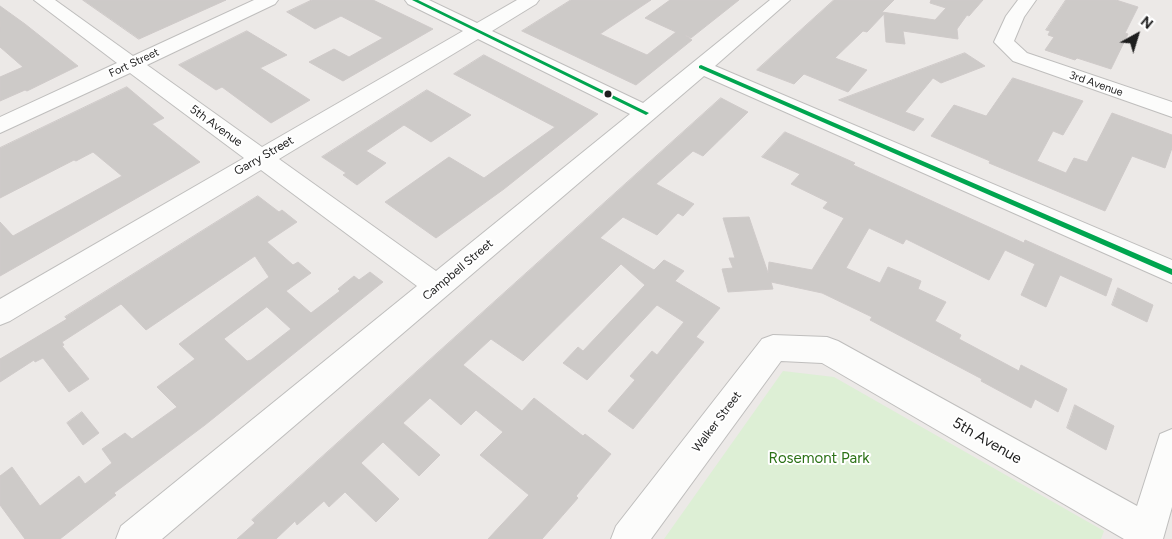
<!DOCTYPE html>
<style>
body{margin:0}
#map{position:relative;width:1172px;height:539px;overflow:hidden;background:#ece9e7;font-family:Figtree,sans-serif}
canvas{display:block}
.north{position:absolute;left:1112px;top:10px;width:50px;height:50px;-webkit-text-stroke:4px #fff;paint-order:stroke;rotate:39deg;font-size:14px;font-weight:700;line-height:20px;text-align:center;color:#1e1e1e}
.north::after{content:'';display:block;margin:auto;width:18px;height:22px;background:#1e1e1e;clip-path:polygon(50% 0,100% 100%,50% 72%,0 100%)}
</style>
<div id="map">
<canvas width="1172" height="539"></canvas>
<div class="north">N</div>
</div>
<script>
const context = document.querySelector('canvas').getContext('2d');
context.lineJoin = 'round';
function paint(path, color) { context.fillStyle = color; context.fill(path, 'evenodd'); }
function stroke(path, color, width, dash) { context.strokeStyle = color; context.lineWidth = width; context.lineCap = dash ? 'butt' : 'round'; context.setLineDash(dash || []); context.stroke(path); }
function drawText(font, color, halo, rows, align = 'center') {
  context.font = font + ' Figtree,sans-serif'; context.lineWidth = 4; context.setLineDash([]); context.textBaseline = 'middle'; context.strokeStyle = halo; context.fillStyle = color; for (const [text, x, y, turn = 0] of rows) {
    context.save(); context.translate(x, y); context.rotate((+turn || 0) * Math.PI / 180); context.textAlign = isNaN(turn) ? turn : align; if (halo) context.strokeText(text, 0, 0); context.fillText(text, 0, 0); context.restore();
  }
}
paint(new Path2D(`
 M783,371l51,6 270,154 -3,8h-437z`), '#ddefd5');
const building = new Path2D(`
 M83,0h143l-87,39z
 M312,0h61l60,29 -90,52 -34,-19 25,-13 15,8 34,-19 -42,-22 -26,13 -28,-17z
 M571,0h80l-51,34 47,21 29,-23 -31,-14 25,-18h69l-48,38 -6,-3 7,5 -56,45 -114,-54z
 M834,0h60l-12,12 53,8 11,-12 -16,-5 1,-3h52l-14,16 -2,-1 -10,14 1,10 -55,-8 2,13 -19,-2 -2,-28 -17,18 -4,-1 -28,27 32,12 -19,22 -44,-18 -10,10 -37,-14z
 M1066,0h50l22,7 -13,26 3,1 -17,35 -34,-11 -2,2 -30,-10 9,-13 -6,-2 2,-4 -4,-1z
 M0,6l25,18 53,42 -51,25 -2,-1 -25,11v-24l23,-10 -23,-20z
 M247,31l40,24 -27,13 50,32 -39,23 -49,-36 -6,3 -37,-25z
 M965,53l20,13 -44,17 -8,-5 -28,34 19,7 -10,12 -75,-31z
 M484,55l114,59 -94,75 -68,49 -51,-36 64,-45 35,21 71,-51 -101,-53z
 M1013,78l70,23 -20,34 -10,-4 -16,30 29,12 8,-15 13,4 25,-49 60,22v13l-7,20 -33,-12 -27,55 -116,-48 1,-2 -59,-25 23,-31 32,11z
 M127,87l37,31 -12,6 48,38 -200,114v-54l13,14 109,-60 -29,-24 -17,9 -2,-1 -74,38v-50z
 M427,90l44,25 -40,27 -27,-17 -38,26 20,12 -29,22 -14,-10 3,-2 -24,-16z
 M721,98l27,14 -45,44 -10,-5 -37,33 38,20 -11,12 -5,-3 -21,22 -34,-18 -23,21 54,32 10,-10 20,11 -9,10 45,27 -24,29 8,5 -71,87 -25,-18 27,-31 -5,-4 22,-25 5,4 27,-33 -27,-17 -70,75 -24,-17 15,-16 5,4 62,-66 -24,-21 -98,97 -32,-22 -28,26 59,46 12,-13 49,38 2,-2 26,20 -35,42 2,2 -36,41h-54l41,-44 -49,-40 23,-23 -27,-22 -15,15 -31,-27 -27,25 37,32 -21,21 -36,-34 -22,21 38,36 -23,23 -31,-30 -16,15 -5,-6 -27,24 -2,-4 -19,18h-39l18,-16 -3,-3z
 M785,132l70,31 -2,2 171,78 1,-3 87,39 -6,17 -46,-21 -14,32 -25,-12 14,-31 -30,-14 -16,30 -83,-41 -3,5 -34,-16 -23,40 34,15 8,-16 33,14 -3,8 28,13 -11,19 26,14 -2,4 60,32 2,-6 46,24 -9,23 -23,-13 -4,9 -50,-27 1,-2 -112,-59 2,-3 -50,-24 -51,-11 2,7 -45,3 -6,-23 11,-1 -4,-10h6l-12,-40 26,-1 19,56 1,-11 43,8 32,-52 -21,-10 5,-6 -37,-18 9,-10 -38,-17z
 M258,196l21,16 3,-2 15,12 -30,20 26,23 5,-3 13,11 -25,18 25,22 29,-22 -2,-2 16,-13 5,4 11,-8 13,10 -178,143 -91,68 2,2 -56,44h-35l-25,-34v-29l12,-9 28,39 39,-30 6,8 27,-21 -10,-14 23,-16 7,6 45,-32 -20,-20 38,-28 -16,-15 90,-67 -14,-21 -109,74 -25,-26 -59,38 2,3 -2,1 27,33 -20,13 -26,-34 -8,4 -1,-2 -34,22v-23l67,-40 -2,-2zM267,307l24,22 -40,31 -4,1 -23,-22z
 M1118,288l35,17 -6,17 -35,-17z
 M1075,405l39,21 -8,24 -39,-22z
 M82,412l17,21 -16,12 -16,-22z`);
paint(building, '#cdcac8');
stroke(building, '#cfcac9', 1);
const minor = new Path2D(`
 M34,0h21l78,56 121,-56h24l-3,4 -128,61 115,82 201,-116 -55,-27 -3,-4h24l48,23 40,-23h22l-3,4 -44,27 151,72 127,-103h20l-75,66 457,194v23l-468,-207 -542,463h-46l5,-13 296,-240 -156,-116 -251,151 -10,4v-26l244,-141 -114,-85 -130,60v-16l117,-54zM478,39l152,75 -194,157 -157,-112z
 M1018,0h18l-12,17 -10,24 13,12 145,49v15l-159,-56 -19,-19 12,-26z
 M773,335l54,2 11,4 299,165 23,-72 12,-5v78l-9,32h-39l-302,-176 -41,-2 -130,178h-40l5,-13 146,-187z`);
stroke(minor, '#bfbebd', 2);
paint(minor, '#fcfcfb');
paint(new Path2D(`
 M412,0h6l231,113 -3,2 -2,-1z
 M701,65l471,204v6l-473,-207v-2z`), '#00a54f');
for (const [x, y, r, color] of [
 [608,94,4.5,"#1e1e1e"]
]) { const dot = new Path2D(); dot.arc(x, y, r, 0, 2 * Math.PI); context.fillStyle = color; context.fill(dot); stroke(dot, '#fff', 2); }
drawText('11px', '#1e1e1e', '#fff', [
 ["Fort Street",134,63,-25],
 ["3rd Avenue",1096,84,19]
]);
drawText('12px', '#1e1e1e', '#fff', [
 ["5th Avenue",216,126,36],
 ["Garry Street",264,156,-30],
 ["Campbell Street",458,270,-40],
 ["Walker Street",717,422,-53]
]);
drawText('15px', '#1e1e1e', '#fff', [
 ["5th Avenue",987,441,30]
]);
drawText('15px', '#2c7217', '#fff', [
 ["Rosemont Park",819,459]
]);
</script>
